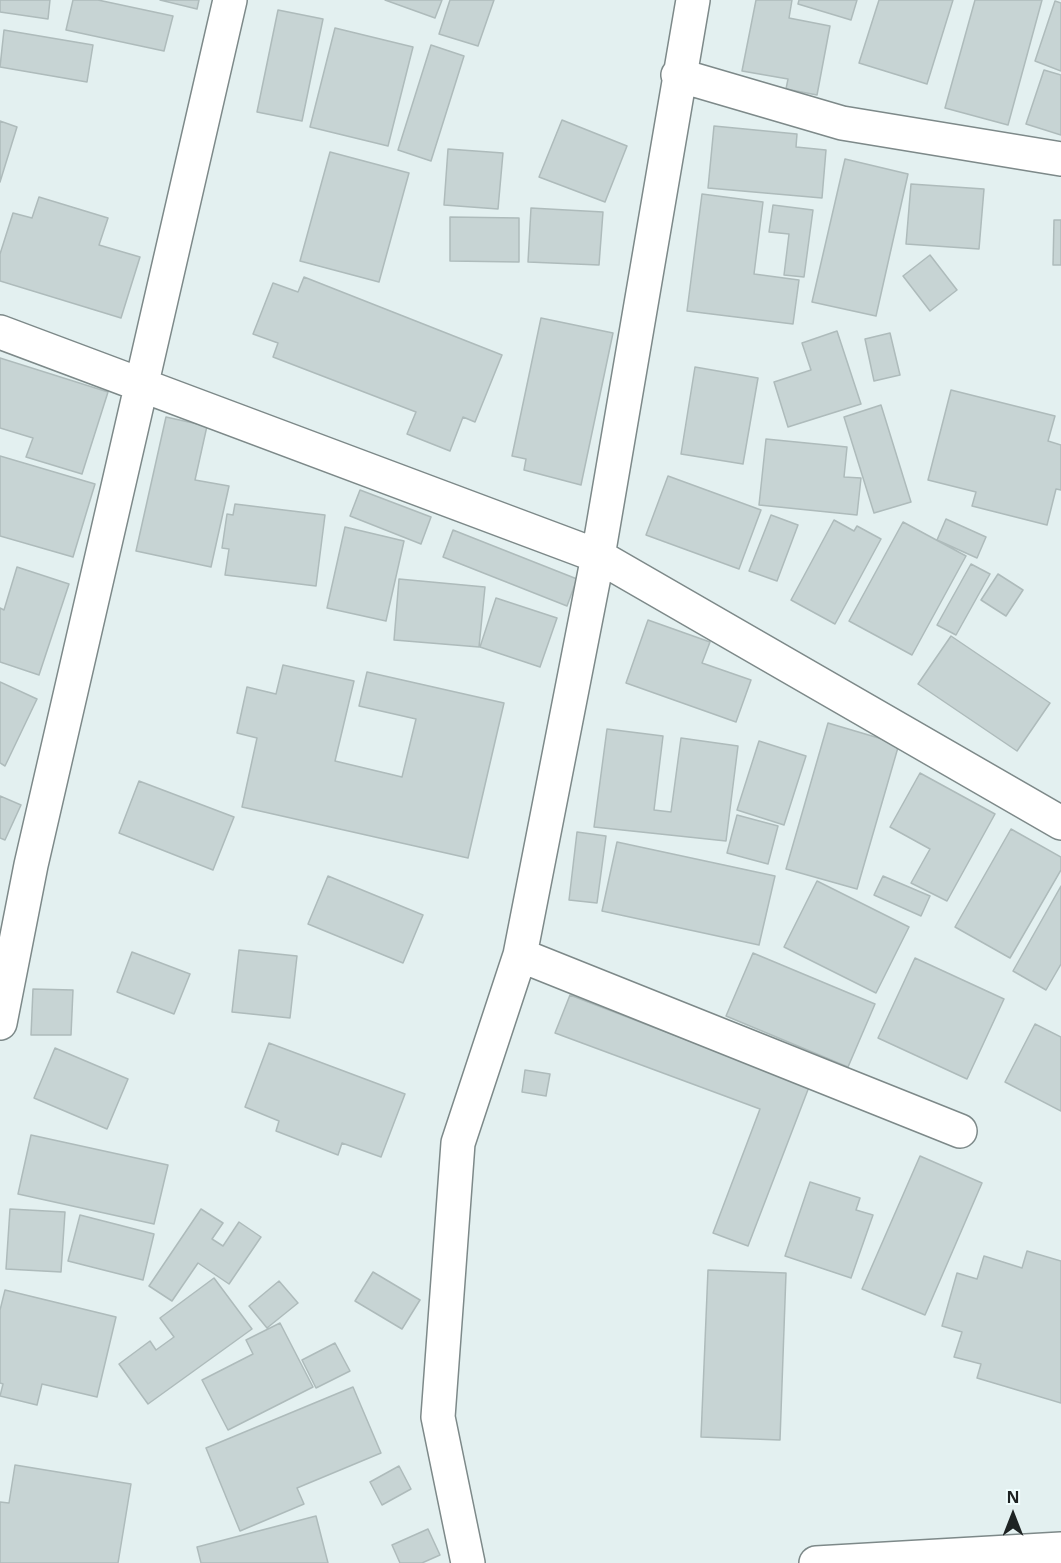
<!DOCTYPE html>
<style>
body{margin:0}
#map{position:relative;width:1061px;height:1563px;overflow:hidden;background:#e3f0f0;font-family:"Open Sans",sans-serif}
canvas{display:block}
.north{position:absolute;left:983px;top:1485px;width:60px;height:60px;-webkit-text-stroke:4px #f0fefe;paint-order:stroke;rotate:0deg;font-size:16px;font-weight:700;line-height:24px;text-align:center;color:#1e2323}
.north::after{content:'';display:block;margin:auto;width:21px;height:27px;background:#1e2323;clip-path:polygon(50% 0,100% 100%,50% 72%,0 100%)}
</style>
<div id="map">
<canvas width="1061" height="1563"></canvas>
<div class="north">N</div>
</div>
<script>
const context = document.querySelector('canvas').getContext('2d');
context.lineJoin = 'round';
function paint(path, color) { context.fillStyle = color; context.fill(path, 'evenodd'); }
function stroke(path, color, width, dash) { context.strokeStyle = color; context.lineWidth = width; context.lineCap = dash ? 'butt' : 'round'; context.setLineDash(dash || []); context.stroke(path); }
const building = new Path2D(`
 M0,0h50l-2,19 -48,-7z
 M73,0h25l75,16 -9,35 -98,-21z
 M160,0h39l-2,9z
 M385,0h57l-7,18z
 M450,0h44l-16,46 -39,-12z
 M756,0h36l-3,18 41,8 -13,69 -31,-6 2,-10 -46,-8z
 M799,0h58l-6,20 -53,-16z
 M879,0h74l-26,84 -68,-21z
 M975,0h67l-34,125 -63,-17z
 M1055,1l6,2v68l-26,-10z
 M278,10l45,9 -21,102 -45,-9z
 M335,28l78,19 -25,99 -78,-19z
 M4,30l89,15 -6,37 -87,-15z
 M431,45l33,11 -33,105 -33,-11z
 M1044,70l17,5v60l-35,-11z
 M562,120l65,26 -22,56 -66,-25z
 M0,121l17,6 -17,55z
 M714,126l83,8 -1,13 30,3 -4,48 -114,-10z
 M448,149l55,4 -5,56 -54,-4z
 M330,152l79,21 -30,109 -79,-21z
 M845,159l63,15 -32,142 -64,-14z
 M911,184l73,5 -5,60 -73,-5z
 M702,194l61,8 -9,72 45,6 -6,44 -106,-13z
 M39,197l69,21 -9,27 41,12 -19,61 -121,-37v-27l13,-41 19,5z
 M773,205l40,5 -9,67 -20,-2 5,-41 -20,-2z
 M531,208l72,4 -4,53 -71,-3z
 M450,217l69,1v44l-69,-1z
 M1054,220h7v45h-8z
 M930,255l27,35 -27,21 -27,-35z
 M304,277l198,78 -27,67 -12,-5 -13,34 -43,-17 9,-22 -143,-55 5,-14 -25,-9 20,-51 25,9z
 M541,318l72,15 -32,152 -57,-15 2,-11 -14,-3z
 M837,331l24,73 -73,23 -14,-45 37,-12 -9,-27z
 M890,333l10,42 -26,6 -9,-42z
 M0,358l108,34 -26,82 -56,-17 7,-19 -33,-10z
 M695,367l63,11 -15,86 -62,-10z
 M951,390l104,26 -7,25 13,4v45l-5,-1 -9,36 -75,-19 4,-14 -48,-12z
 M881,405l30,97 -37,11 -30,-96z
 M166,417l41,9 -12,54 34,6 -18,81 -75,-16z
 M766,439l81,8 -3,30 17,1 -4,37 -98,-10z
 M0,456l95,28 -22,73 -73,-21z
 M668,476l93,34 -22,59 -93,-34z
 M360,490l71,27 -10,27 -71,-28z
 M235,504l90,11 -9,71 -91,-11 4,-26 -7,-1 5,-34 6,1z
 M771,515l27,10 -21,56 -28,-10z
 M946,519l40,18 -9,21 -40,-18z
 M834,520l20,11 3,-5 24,13 -46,85 -44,-24z
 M903,522l63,34 -54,99 -63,-34z
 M345,527l59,14 -18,80 -59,-13z
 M453,530l124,49 -10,27 -124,-49z
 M971,564l19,10 -34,61 -19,-10z
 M17,567l52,17 -30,91 -39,-13v-54l4,2z
 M998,574l25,16 -17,26 -25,-16z
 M399,579l86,8 -6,60 -85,-7z
 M496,598l61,20 -17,49 -60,-20z
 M648,620l62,22 -8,21 49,17 -15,42 -110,-39z
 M951,636l99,67 -33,48 -99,-67z
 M283,665l71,16 -19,80 67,16 14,-58 -57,-13 8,-34 137,31 -36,155 -226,-51 15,-69 -20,-5 10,-46 29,7z
 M0,682l37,17 -32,67 -5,-3z
 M828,723l71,21 -42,145 -71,-20z
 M607,729l56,7 -9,74 17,2 10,-74 57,8 -12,95 -132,-14z
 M759,741l47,15 -22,69 -47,-15z
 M920,773l75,41 -48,87 -36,-18 19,-34 -40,-22z
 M139,781l95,36 -21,53 -94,-37z
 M0,796l21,9 -16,35 -5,-2z
 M737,815l41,11 -10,38 -41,-11z
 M1011,829l50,28v13l-51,88 -55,-31z
 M577,832l29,4 -9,67 -28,-3z
 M617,842l158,34 -16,69 -157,-34z
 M328,876l95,39 -20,48 -95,-39z
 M883,876l47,20 -9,20 -47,-21z
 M817,881l92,46 -33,66 -92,-46z
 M1061,886v78l-15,26 -33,-19z
 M239,950l58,6 -7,62 -58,-6z
 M132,952l58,22 -16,40 -57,-22z
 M753,953l122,51 -27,63 -122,-51z
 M915,958l89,41 -37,80 -89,-41z
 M33,989l40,1 -2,45h-40z
 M570,995l239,92 -61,159 -35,-13 47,-124 -205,-76z
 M1035,1024l26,13v74l-56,-29z
 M269,1043l136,51 -24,63 -39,-14 -4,12 -62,-24 3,-10 -34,-14z
 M55,1048l73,31 -21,50 -73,-31z
 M525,1070l25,4 -4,22 -24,-4z
 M31,1135l137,30 -14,59 -136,-30z
 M920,1156l62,27 -57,132 -63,-26z
 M810,1182l50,16 -4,12 17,5 -22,63 -66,-22z
 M10,1209l55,3 -4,60 -55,-3z
 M201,1209l22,14 -11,16 11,7 16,-24 22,15 -32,47 -31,-21 -26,38 -23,-15z
 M80,1215l74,19 -11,46 -75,-19z
 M1027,1251l34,10v142l-84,-25 4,-14 -27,-7 8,-25 -20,-6 15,-53 20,6 7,-23 38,12z
 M708,1270l78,3 -6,167 -79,-3z
 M373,1272l47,28 -18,29 -47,-28z
 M214,1278l38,51 -104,75 -29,-40 31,-23 6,9 18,-13 -14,-19z
 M279,1281l19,22 -31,25 -18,-22z
 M5,1290l111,27 -19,80 -55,-13 -5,21 -37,-9 3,-12 -3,-1v-73z
 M280,1323l33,64 -85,43 -26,-50 51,-26 -7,-14z
 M335,1343l15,28 -34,17 -14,-28z
 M353,1387l28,66 -84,35 7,16 -64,27 -34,-83z
 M15,1465l116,19 -13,79h-118v-61l9,1z
 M399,1466l12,23 -29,16 -12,-23z
 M316,1516l12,47h-127l-4,-16z
 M428,1529l12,26 -18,8h-22l-8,-18z`);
paint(building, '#c7d4d4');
stroke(building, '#aebbbb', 1.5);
const minor = new Path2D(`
 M678,75l164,48 219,36
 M0,332l598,224 463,267
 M520,955l440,176
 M0,1023l31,-158 199,-865
 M468,1563l-30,-146 20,-274 62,-188 78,-399 95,-556
 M816,1563l245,-14`);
stroke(minor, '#7d8989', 36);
stroke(minor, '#fff', 33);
</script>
